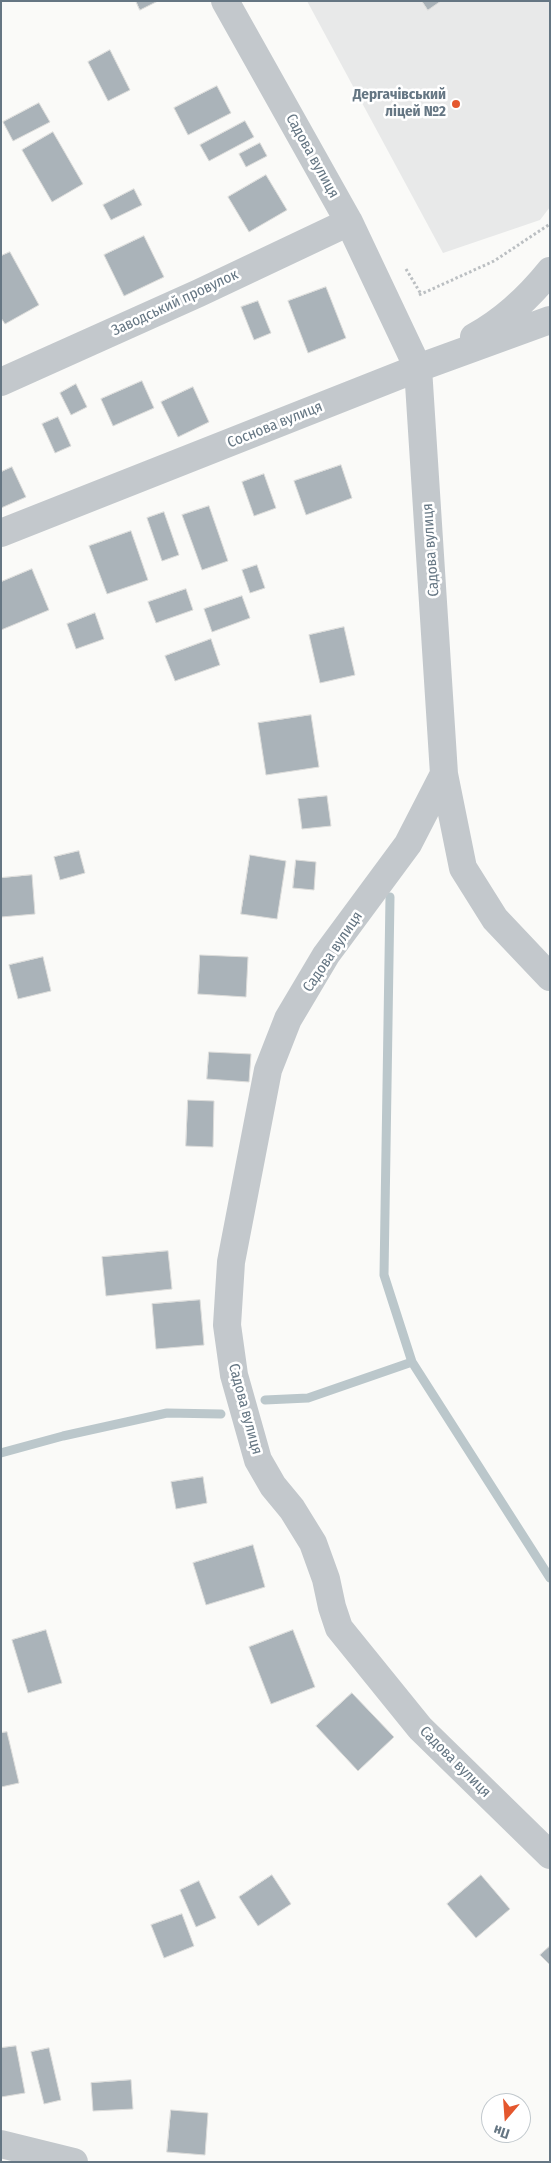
<!DOCTYPE html>
<meta charset="utf-8">
<style>
body{margin:0}
#map{position:relative;width:551px;height:2163px;overflow:hidden;background:#fafaf8;font-family:"Fira Sans Condensed",sans-serif}
canvas{display:block}
.frame{position:absolute;inset:0;border:2px solid #657683;pointer-events:none}
.north{position:absolute;left:481px;top:2093px;width:50px;height:50px;box-sizing:border-box;background:#fff;border:1px solid #c1c8cd;border-radius:50%;rotate:198deg;font-size:14px;font-weight:700;line-height:20px;text-align:center;color:#657683}
.north::after{content:'';display:block;margin:auto;width:18px;height:22px;background:#e4572e;clip-path:polygon(50% 0,100% 100%,50% 72%,0 100%)}
</style>
<div id="map">
<canvas width="551" height="2163"></canvas>
<div class="frame"></div>
<div class="north">Пн</div>
</div>
<script>
const context = document.querySelector('canvas').getContext('2d');
context.lineJoin = 'round';
function paint(path, color) { context.fillStyle = color; context.fill(path, 'evenodd'); }
function stroke(path, color, width, dash) { context.strokeStyle = color; context.lineWidth = width; context.lineCap = dash ? 'butt' : 'round'; context.setLineDash(dash || []); context.stroke(path); }
function drawText(font, color, halo, rows, align = 'center') {
  context.font = font + ' "Fira Sans Condensed",sans-serif'; context.lineWidth = 5; context.setLineDash([]); context.textBaseline = 'middle'; context.strokeStyle = halo; context.fillStyle = color; for (const [text, x, y, turn = 0] of rows) {
    context.save(); context.translate(x, y); context.rotate((+turn || 0) * Math.PI / 180); context.textAlign = isNaN(turn) ? turn : align; if (halo) context.strokeText(text, 0, 0); context.fillText(text, 0, 0); context.restore();
  }
}
paint(new Path2D(`
 M307,1h243v206l-10,13 -97,33z`), '#e8e9e9');
stroke(new Path2D(`
 M390,897l-6,378 28,87 138,216
 M265,1400l43,-2 104,-36
 M1,1453l62,-17 104,-23 54,1`), '#bbc7cb', 9);
const building = new Path2D(`
 M136,1h22l-18,9z
 M422,1h19l-13,9z
 M110,50l20,40 -22,11 -20,-39z
 M217,86l14,27 -43,22 -14,-27z
 M39,103l11,19 -37,19 -10,-19z
 M245,121l9,16 -45,24 -9,-16z
 M53,132l30,52 -31,18 -30,-52z
 M260,143l7,13 -21,11 -7,-13z
 M266,175l21,35 -38,22 -21,-35z
 M134,189l8,16 -31,15 -8,-15z
 M144,236l20,41 -40,19 -20,-41z
 M10,252l29,53 -34,19 -4,-6v-62z
 M326,287l20,51 -38,15 -20,-52z
 M258,301l13,32 -17,7 -13,-33z
 M142,381l12,27 -41,18 -12,-27z
 M76,384l11,23 -16,8 -11,-22z
 M193,387l16,35 -31,15 -17,-35z
 M58,417l13,29 -16,7 -13,-29z
 M341,465l11,33 -46,17 -12,-34z
 M12,467l14,30 -25,11v-36z
 M264,474l12,34 -22,8 -12,-34z
 M209,506l19,55 -26,9 -20,-55z
 M164,512l15,43 -17,6 -15,-43z
 M131,531l17,49 -41,14 -18,-48z
 M257,565l8,23 -15,5 -8,-23z
 M32,569l17,41 -48,20v-48z
 M186,589l7,21 -37,13 -8,-21z
 M242,596l8,22 -38,14 -8,-23z
 M95,613l9,26 -28,10 -9,-25z
 M344,627l11,48 -35,8 -11,-48z
 M211,639l9,26 -45,16 -10,-25z
 M311,715l8,52 -53,8 -8,-52z
 M327,796l4,30 -29,3 -4,-30z
 M79,851l6,22 -25,7 -6,-23z
 M250,855l36,6 -9,58 -36,-5z
 M296,860l20,2 -2,28 -21,-2z
 M32,875l3,39 -34,3v-39z
 M200,955l48,2 -2,40 -48,-3z
 M43,957l8,34 -33,8 -9,-34z
 M209,1052l42,2 -2,28 -42,-3z
 M188,1100l26,1 -1,46 -27,-1z
 M168,1251l4,38 -66,7 -4,-39z
 M200,1300l4,45 -48,4 -4,-45z
 M203,1477l4,26 -31,6 -5,-27z
 M253,1545l12,42 -59,18 -13,-42z
 M46,1630l16,53 -34,10 -16,-53z
 M293,1630l22,57 -44,17 -22,-57z
 M352,1693l42,44 -36,34 -42,-45z
 M7,1732l12,51 -18,4v-54z
 M272,1875l19,29 -33,22 -19,-29z
 M481,1875l29,34 -34,29 -29,-34z
 M199,1881l17,37 -20,9 -16,-37z
 M182,1914l12,32 -30,12 -13,-33z
 M550,1946v19l-10,-10z
 M16,2046l9,47 -24,4v-49z
 M49,2048l12,52 -17,4 -13,-52z
 M131,2080l2,29 -40,2 -2,-28z
 M171,2110l37,3 -3,42 -38,-3z`);
paint(building, '#aab3b9');
stroke(building, '#dcdcda', 1);
stroke(new Path2D(`
 M406,269l15,25
 M419,295l75,-34 56,-37`), '#bbbfc2', 3, [2.5, 2.5]);
stroke(new Path2D(`
 M225,1l124,221 69,146 26,406 -36,70 -82,111 -38,64 -20,51 -37,192 -4,63 7,50 24,85 15,26 19,23 21,34 13,36 6,28 7,21 81,100 130,127
 M474,337c29,-16 55,-40 76,-66
 M1,382l198,-89 150,-71
 M1,533l417,-165 132,-48
 M444,774l19,94 32,51 55,58
 M1,2144l73,18`), '#c3c8cc', 28);
for (const [x, y, r, color] of [
 [456,104,5,"#e4572e"]
]) { const dot = new Path2D(); dot.arc(x, y, r, 0, 2 * Math.PI); context.fillStyle = color; context.fill(dot); stroke(dot, '#fff', 2); }
drawText('bold 15px', '#657683', '#fff', [
 ["Дергачівський",446,95],
 ["ліцей №2",446,112]
], 'right');
drawText('15px', '#657683', '#fff', [
 ["Садова вулиця",312,156,61],
 ["Заводський провулок",175,303,-25],
 ["Соснова вулиця",275,425,-22],
 ["Садова вулиця",431,550,-94],
 ["Садова вулиця",333,952,-56],
 ["Садова вулиця",245,1409,75],
 ["Садова вулиця",455,1762,45]
]);
</script>
